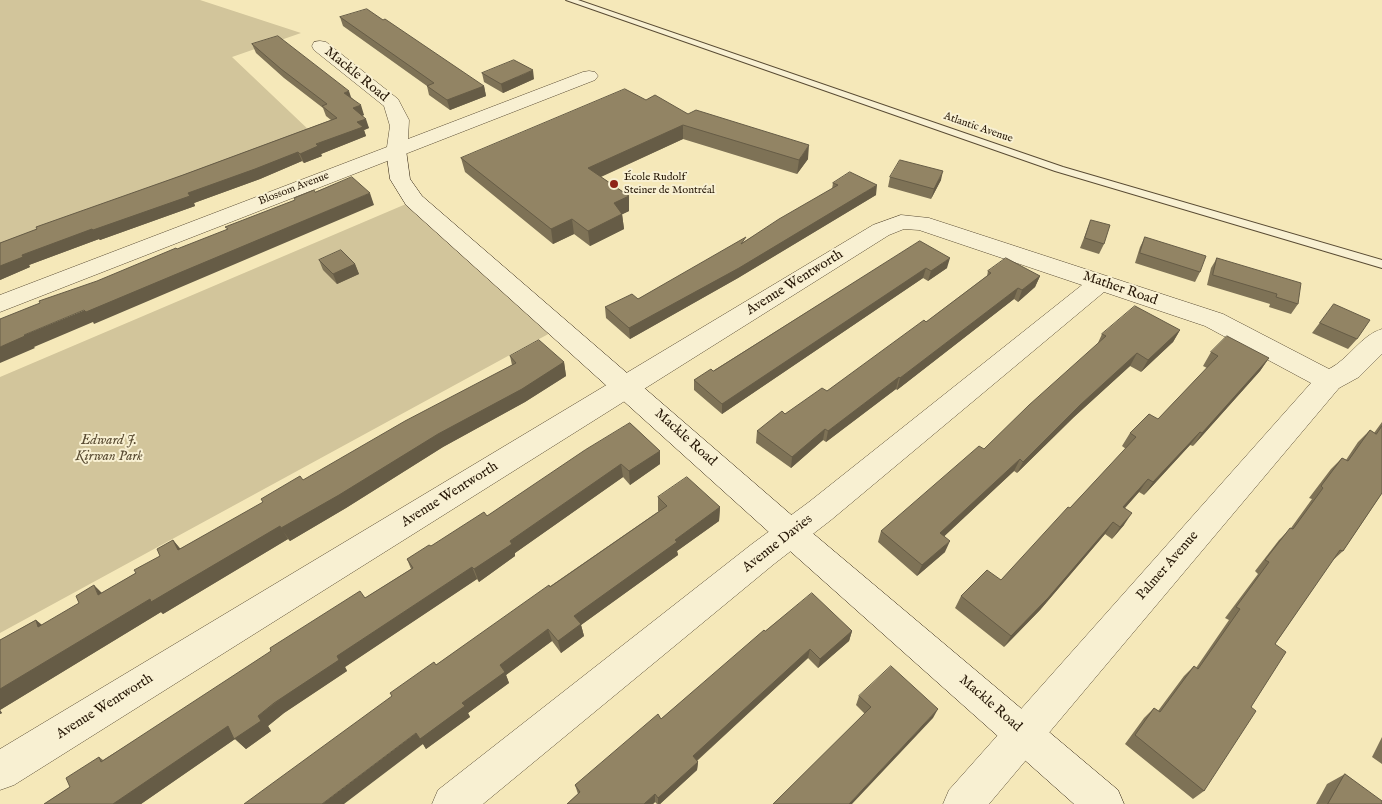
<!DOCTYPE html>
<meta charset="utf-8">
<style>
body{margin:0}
canvas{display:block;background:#f5e8b9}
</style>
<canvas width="1382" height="804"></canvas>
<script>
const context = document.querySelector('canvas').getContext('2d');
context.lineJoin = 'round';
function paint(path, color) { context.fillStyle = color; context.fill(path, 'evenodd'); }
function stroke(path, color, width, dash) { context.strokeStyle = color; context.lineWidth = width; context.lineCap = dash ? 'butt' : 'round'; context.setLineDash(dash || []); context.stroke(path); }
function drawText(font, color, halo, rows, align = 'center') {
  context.font = font + ' "IM FELL English",serif'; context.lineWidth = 4; context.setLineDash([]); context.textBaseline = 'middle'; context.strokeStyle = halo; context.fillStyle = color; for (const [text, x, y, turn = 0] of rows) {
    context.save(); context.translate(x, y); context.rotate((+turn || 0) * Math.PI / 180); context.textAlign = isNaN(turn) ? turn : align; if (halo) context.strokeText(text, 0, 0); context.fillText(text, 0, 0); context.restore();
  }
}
paint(new Path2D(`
 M0,0h200l101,33 -69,24 79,75 -311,112z
 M406,204l146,128 -552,301v-256z`), '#d2c59b');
const lane = new Path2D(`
 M566,0h12l485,167 319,93v8l-327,-97z`);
const street = new Path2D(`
 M320,41l6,1 72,57 11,21 -1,19 175,-67 6,-1 6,1 3,4 -3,4 -595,232v-17l387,-148 3,-21 -6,-20 -70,-56 -2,-4 2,-4z
 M901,215l28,3 294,96 106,55c20,-10 32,-34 53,-40v25l-23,23 -20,11 -350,416h-46l6,-14 362,-407 -106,-57 -101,-34 -273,228 -57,44 -291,240h-51l6,-14 314,-246 57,-42 273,-217 -163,-55 -15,-1 -15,6 -875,550 -14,5v-41l873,-524z`);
const secondary = new Path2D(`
 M396,144l7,2 3,4 4,29 12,17 381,329 315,265 6,14h-50l-293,-261 -375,-338 -16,-26 -4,-29 3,-4z`);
stroke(lane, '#5a4c34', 2);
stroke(street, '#5a4c34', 1);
stroke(secondary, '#271807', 1);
paint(lane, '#f8f0d2');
paint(street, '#f8f0d2');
paint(secondary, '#f8f0d2');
paint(new Path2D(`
 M340,17l144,69 2,10 -36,14 -21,-15 -2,-9 -84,-60z
 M252,44l100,54 12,17 -2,1 7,12 -5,2 2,6 -45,18 1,2 -18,7 -2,-2 -42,18 -66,24 1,3 -95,34 -1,-1 -70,26 1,2 -30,13v-37l331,-123 -5,-4 -3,-8 -39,-30 -28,-25z
 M482,73l52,6 -31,14 -19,-11z
 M646,100l42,14 120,45 -11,15 -114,-35 -82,38 28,19v15l-7,3 2,15 -34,17 -16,-12 -21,10 -88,-72 -4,-14z
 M890,177l51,3 -10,19 -43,-12z
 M833,183l43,12 -138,83 -108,61 -24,-21 -1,-11 33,-8 107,-58 87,-52z
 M1091,220l13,24 -5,10 -19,-6z
 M1145,237l55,35 -5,10 -60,-19 5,-16z
 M920,241l27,27 -19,13 -5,-3 -201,136 -28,-24v-10l19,-9z
 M1217,258l81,46 -7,10 -22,-7 1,-3 -63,-19 4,-17z
 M319,260l36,4 4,10 -22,10 -14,-14z
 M988,271l52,5 -5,11 -17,15 -4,-3 -117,91 -1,-1 -70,53 -3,-2 -32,28 -35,-25 1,-12 28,-17 42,-23 99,-69 61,-46z
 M1334,304l23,35 -9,10 -36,-16z
 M1180,330l-7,12 -32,30 -11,-6 -56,51 -57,56 -3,-2 -70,65 1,16 -28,24 -39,-34 3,-11 103,-82 113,-104 5,-11z
 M1211,352l58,6 -9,13 -67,75 -3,-1 -46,50 -5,-3 -14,16 -1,17 -12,14 -7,-5 -65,76 -36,37 -49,-39 6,-12 40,-16 125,-131 -4,-3 8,-13 28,-14 49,-51 -4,-2z
 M510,356l54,6 2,14 -41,26 -82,45 -97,61 -56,33 -2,-2 -125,75 -2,-2 -161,98 2,3 -2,1v-74l36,-20 6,5 60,-32 34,-20 24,-17 13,-16 7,9 332,-184z
 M1382,422v71l-39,58 -12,11 -56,82 -24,63 -47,84 -11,8 -68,-55 19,-26 10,-10 4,3 26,-35 10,-10 2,2 33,-48 -4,-2 33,-44 -3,-3 24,-31 12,-12 21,-29 -3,-1 22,-29 11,-11 4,2 12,-18 12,-12 4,3z
 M630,423l30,28v13l-30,21 -7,-8 -108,76v3l-36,26 -2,-3 -132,88 2,4 -63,42 -16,13 3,5 -25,18 -11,-10 -94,65h-97l26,-17 29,-30 4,3 262,-162 46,-29 -4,-10 80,-43z
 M658,497l62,10 -1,14 -42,30 1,4 -97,70 3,11 -23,17 -9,-12 -46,34 3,8 -41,30 2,4 -44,32 -3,-5 13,-79 223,-154h-1z
 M765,631h87l-3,10 -31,27 -10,-10 -111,103 1,1 -1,8 -37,34h-3l-2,-2 -2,2h-86l11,-10 -3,-9 86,-66z
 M859,696l74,22 -69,-5 -8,-8z
 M1382,737v27l-10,-7z
 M1345,774l37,30h-66l11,-20z`), '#7e7256');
paint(new Path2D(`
 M533,70l1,9 -31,14 -2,-9z
 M484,86l2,10 -36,14 -3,-10z
 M349,91l3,9 -8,-7z
 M361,105l3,10 -8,3 -3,-10z
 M366,119l3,9 -5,2 2,6 -45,18 1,2 -18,7 -4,-9 57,-32z
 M683,125v14l-94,43 -1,-14z
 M809,145l-1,14 -11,15 2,-14z
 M298,152l4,9 -42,18 -66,24 1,3 -95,34 -1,-1 -70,26 1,2 -30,13v-14l22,-11 166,-62z
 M943,171l-2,9 -10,19 3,-10z
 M877,185l-1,10 -138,83 -108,61 -1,-11z
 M370,193l4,12 -280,119 -1,-2 -59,25 1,1 -35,15v-16l24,-12z
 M629,196v15l-10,5 3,-2 2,15 -34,17 -2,-15 26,-28z
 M572,219l2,15 -21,10 -2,-15z
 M950,258l-3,10 -19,13 3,-10z
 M355,264l4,10 -22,10 -4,-10z
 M926,268l-3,10 -201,136v-10z
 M1040,276l-5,11 -17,15 4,-12z
 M1018,288l-4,11 -117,91 3,-12z
 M1180,330l-7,12 -32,30 7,-12z
 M1137,353l-7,13 -56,51 -57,56 6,-11 57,-57z
 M1269,358l-9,13 -67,75 9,-13z
 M564,362l2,14 -41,26 -82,45 -97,61 -56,33 -9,-13 157,-94z
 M899,377l-3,12 -70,53 2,-11z
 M825,429l-2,11 -32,28 1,-11z
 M1200,432l-10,13 -46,50 9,-13z
 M660,451v13l-30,21 -1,-14z
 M1020,459l-6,12 -79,74 5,-12z
 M621,464l2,13 -108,76v3l-36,26 -5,-13 36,-28z
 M1148,479l-9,13 -24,27 8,-12z
 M720,507l-1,14 -42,30 1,4 -97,70 3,11 -23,17 -3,-12 16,-25 101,-76z
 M1132,513l-8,12 -12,14 8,-12z
 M1113,522l-8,12 -65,76 -36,37 7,-11z
 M280,526l8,13 -125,75 -2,-2 -161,98 2,3 -2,1v-25l150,-90z
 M173,540l11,13 -6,-3z
 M950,541l-5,11 -28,24 5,-11z
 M472,567l5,12 -132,88 2,4 -63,42 -16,13 3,5 -25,18 -11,-10 -94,65h-28l115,-78 30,-10 79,-60z
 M94,585l13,13 -9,-3z
 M36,620l14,12 -12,-5z
 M548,629l4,12 -46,34 3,8 -41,30 2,4 -44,32 -3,-5 -79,60h-22l94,-71 46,-30 38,-38z
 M852,631l-3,10 -31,27 2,-9z
 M810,649l-2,9 -115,106v-8z
 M938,709l-5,9 -81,86h-3z
 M698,762l-1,8 -37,34h-2v-6z
 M655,794v8l-2,2h-9z`), '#665c46');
const building = new Path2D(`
 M367,9l16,11 2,-1 99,67 -37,14 -20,-14 7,-3 -94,-66z
 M278,36l71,55 -5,2 17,12 -8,3 13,11 -9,3 6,5 -47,17 2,2 -18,8 -2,-2 -43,17 -67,24 2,3 -97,34 -1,-1 -70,26 1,2 -23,9v-23l37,-14 -1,-2 147,-52 154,-57 -15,-12 5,-2 -46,-35 -29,-25z
 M514,60l19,10 -32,14 -19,-11z
 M625,89l21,11 9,-5 33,19 8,-4 113,35 -10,15 -116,-35 -95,43 41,28 -15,7 8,11 -34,17 -16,-12 -21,10 -90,-71z
 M900,160l43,11 -9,18 -44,-12z
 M850,172l27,13 -138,83 -110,60 -24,-21 27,-13 6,5 108,-62 -5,7 38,-25 59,-34 -5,-2z
 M352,177l18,16 -284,119 -2,-2 -60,25 1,1 -25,11v-28l40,-16 -1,-2 58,-20 79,-33 1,1 51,-20 -3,-2 70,-27 -1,-2 20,-8 1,2z
 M1091,220l19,5 -6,19 -19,-6z
 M1145,237l61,19 -6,16 -60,-19z
 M920,241l30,17 -19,13 -5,-3 -204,136 -28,-24 17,-11 2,2z
 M341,250l14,14 -22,10 -14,-14z
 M1006,258l34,18 -18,14 -4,-2 -118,90 -1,-1 -71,54 -3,-2 -33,28 -35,-26 25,-20 3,3 37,-26 5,3 97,-71 2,2 65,-49 -3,-2z
 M1217,258l84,25 -3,21 -22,-7 1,-3 -64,-19z
 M1334,304l36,16 -13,19 -37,-16z
 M1135,306l45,24 -32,30 -11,-7 -57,52 -57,57 -3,-3 -80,74 10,8 -28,24 -41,-34 98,-85 5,3 45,-44 77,-69 -4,-2z
 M1227,336l42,22 -67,75 -2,-1 -47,50 -5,-3 -25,28 9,6 -12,14 -7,-5 -65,76 -37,38 -50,-40 26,-26 14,10 67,-73 2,1 66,-71 -6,-4 19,-19 9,5 60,-63 -7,-4z
 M539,340l25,22 -42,27 -84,45 -99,61 -58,33 -1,-2 -129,76 -1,-3 -150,90v-49l36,-20 2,7 41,-24 -3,-7 18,-11 4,10 38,-22 -2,-3 26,-14 -3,-7 16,-9 5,10 85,-48 -2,-3 39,-23 3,4 102,-59 111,-58 -6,-7z
 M630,423l30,28 -31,20 -8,-7 -111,77 2,3 -38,25 -2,-2 -135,89 2,4 -65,43 -16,13 3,5 -27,18 -6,-13 -115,78h-69l26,-17 -4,-9 33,-21 2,5 170,-111 -1,-3 90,-57 5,7 48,-30 -6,-9 22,-14 2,1 53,-34 3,4 98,-66z
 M1382,426v67l-39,58 -3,-1 -65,94 11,8 -35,55 5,4 -52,80 -69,-56 19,-27 6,4 34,-46 4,3 42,-60 -4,-2 33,-45 -4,-2 25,-32 3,1 30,-41 -2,-2 21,-28 6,3 22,-31 6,4z
 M687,477l33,30 -45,33 2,2 -103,74 7,8 -23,17 -10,-12 -48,36 5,7 -43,31 3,3 -45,33 -4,-6 -94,71h-78l148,-108 -2,-3 44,-31 2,3 113,-80 1,2 117,-81 -9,-9z
 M812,593l40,38 -32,28 -10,-10 -117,107 5,6 -40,36 -3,-4 -11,10h-77l13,-12 -5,-7 83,-71 3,5 103,-89 1,1z
 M891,666l47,43 -89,95h-76l98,-97 -12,-11z
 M1345,774l37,27v3h-54z`);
paint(building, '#928464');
stroke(building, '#665c46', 1);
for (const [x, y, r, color] of [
 [614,184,5,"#8f2418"]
]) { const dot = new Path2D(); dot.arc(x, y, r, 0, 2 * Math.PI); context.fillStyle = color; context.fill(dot); stroke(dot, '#f8f0d2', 2); }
drawText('11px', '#271807', '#f8f0d2', [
 ["Atlantic Avenue",978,128,19],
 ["Blossom Avenue",294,189,-21]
]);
drawText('11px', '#271807', '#f8f0d2', [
 ["École Rudolf",624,178],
 ["Steiner de Montréal",624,191]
], 'left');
drawText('14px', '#271807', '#f8f0d2', [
 ["Mackle Road",356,75,39],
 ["Avenue Wentworth",795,283,-32],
 ["Mather Road",1120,289,19],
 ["Mackle Road",685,438,42],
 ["Avenue Wentworth",450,495,-32],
 ["Avenue Davies",778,544,-38],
 ["Palmer Avenue",1168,566,-49],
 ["Mackle Road",990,704,41],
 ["Avenue Wentworth",105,707,-32]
]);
drawText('italic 14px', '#5a4c33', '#f8f0d2', [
 ["Edward J.",109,441],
 ["Kirwan Park",109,457]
]);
</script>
